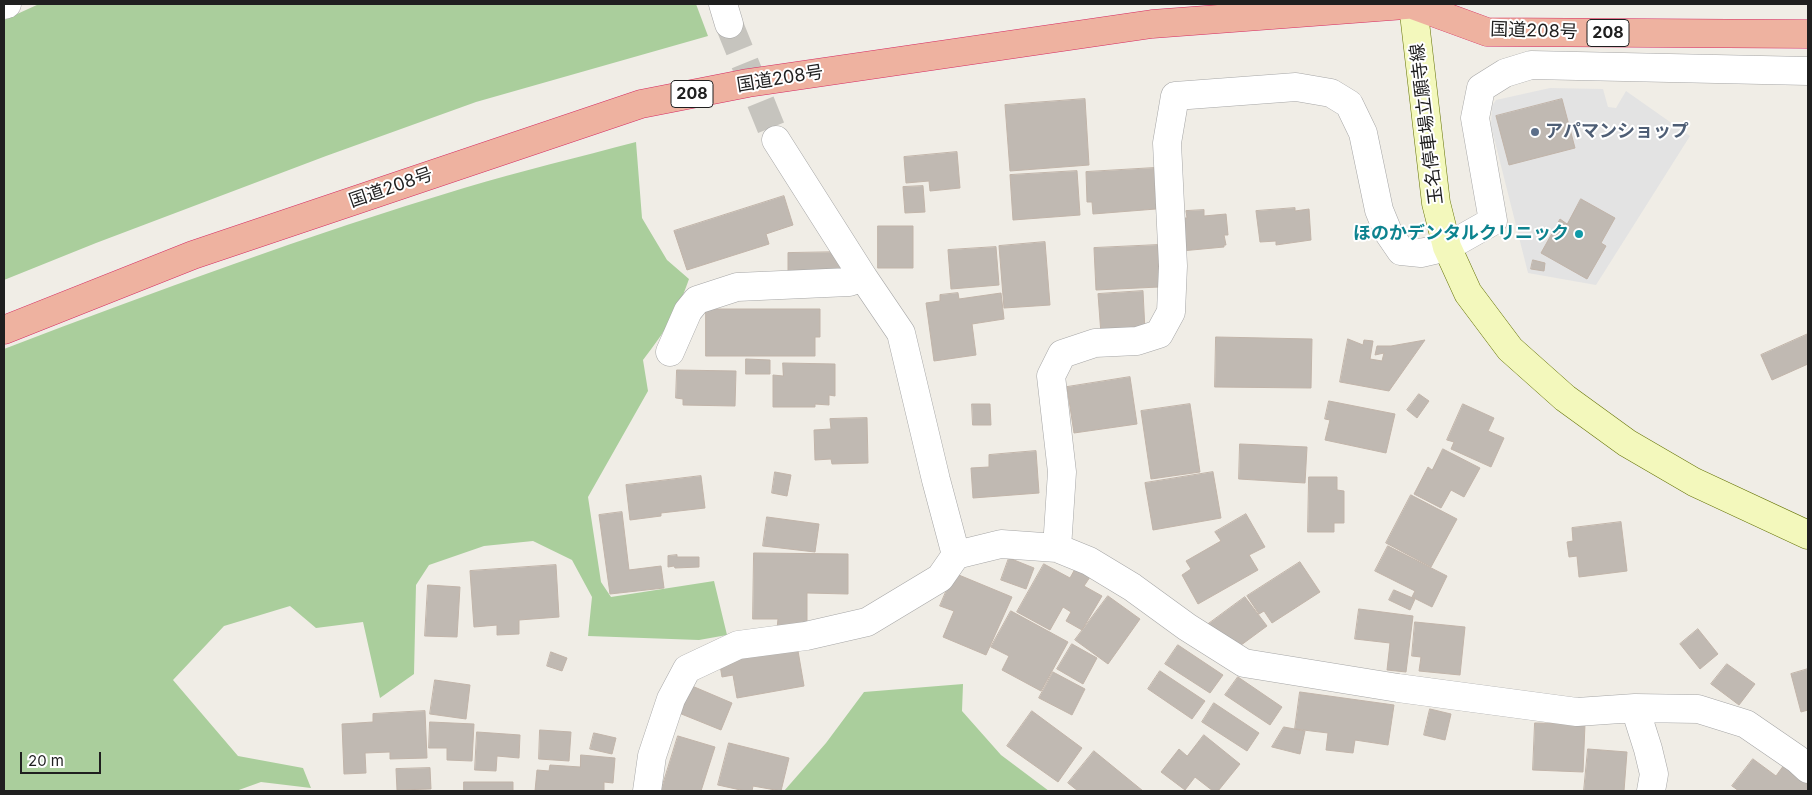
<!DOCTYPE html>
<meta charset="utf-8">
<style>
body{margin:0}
#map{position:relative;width:1812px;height:795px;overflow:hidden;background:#f0ede6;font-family:Inter,sans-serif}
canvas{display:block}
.frame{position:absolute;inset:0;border:5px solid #1f1f1f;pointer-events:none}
.scale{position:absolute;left:20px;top:752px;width:81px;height:22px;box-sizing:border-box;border:2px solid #1f1f1f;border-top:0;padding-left:6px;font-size:15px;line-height:18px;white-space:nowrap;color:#1f1f1f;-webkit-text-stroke:4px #fff;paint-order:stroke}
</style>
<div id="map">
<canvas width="1812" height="795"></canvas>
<div class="frame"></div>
<div class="scale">20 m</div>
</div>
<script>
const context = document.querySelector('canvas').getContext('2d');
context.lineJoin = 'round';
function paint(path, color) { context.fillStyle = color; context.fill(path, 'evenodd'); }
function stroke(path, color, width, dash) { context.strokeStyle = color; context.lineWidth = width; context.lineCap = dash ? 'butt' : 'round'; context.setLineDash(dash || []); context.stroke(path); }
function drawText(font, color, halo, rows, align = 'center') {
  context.font = font + ' Inter,"Noto Sans JP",sans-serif'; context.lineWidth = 4; context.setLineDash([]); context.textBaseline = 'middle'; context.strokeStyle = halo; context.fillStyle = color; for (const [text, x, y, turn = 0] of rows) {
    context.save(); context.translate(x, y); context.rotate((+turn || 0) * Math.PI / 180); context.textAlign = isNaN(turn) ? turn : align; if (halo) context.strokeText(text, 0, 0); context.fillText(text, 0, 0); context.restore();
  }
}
paint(new Path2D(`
 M39,4h657l12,32 -232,66 -150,54 -230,87 -92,37v-260z
 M636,142l6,76 25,42 22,19c-12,35 -24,52 -46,81l5,31 -60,106 13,85 10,15 103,-16 13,54 -28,5 -111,-4 4,-39 -20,-37 -39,-19 -49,5 -55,19 -13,20 -2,89 -34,24 -17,-76 -47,6 -26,-22 -66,20 -51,54 65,76 65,12 8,20 -50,-6 -25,9h-232v-442c152,-58 304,-114 460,-161 57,-17 115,-31 172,-46z
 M963,684l-1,27 39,44 48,36h-265l42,-48 38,-51z`), '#aace9c');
paint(new Path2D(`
 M1550,88l53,1 5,18 8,1 10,-17 64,45 -94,149 -68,-12 -37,-147 1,-20 4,-6z`), '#e3e3e3');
const building = new Path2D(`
 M1085,99l4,66 -79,6 -5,-66z
 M1562,99l13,49 -66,17 -13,-49z
 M957,152l3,36 -30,3 -1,-10 -23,2 -2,-26z
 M1154,168l2,41 -63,5 -1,-12h-5l-1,-30z
 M1077,171l3,44 -67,5 -3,-45z
 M923,186l2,26 -20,1 -2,-26z
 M784,196l9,29 -27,9 3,10 -82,26 -13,-39z
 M1581,199l34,19 -14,25 5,3 -19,33 -46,-26 19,-34 7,5z
 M1295,208v3l14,-2 2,31 -35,5v-4l-16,1 -4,-31z
 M1204,210v6l22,-2 2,21h-4l2,10h-2v2l-43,4 -1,-33h7l-1,-7z
 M878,226h35v42h-35z
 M1045,242l5,63 -46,3 -5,-62z
 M1158,245l1,42 -63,3 -2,-42z
 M996,247l3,38 -48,4 -3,-39z
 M845,252l1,26 -58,1v-26z
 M1533,260l12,3 -1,8 -13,-2z
 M1143,291l2,40 -44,3 -3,-40z
 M958,293l1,6 42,-6 3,26 -32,5 4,31 -42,6 -8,-58 14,-2v-6z
 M706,309h114v28h-5v19h-109z
 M1808,334v30l-36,16 -11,-25z
 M1216,337l96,2 -1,49 -96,-1z
 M1348,339l15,6 1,-5 9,1 -3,18 12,2 2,-8 -9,2 2,-9h14l34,-6 -36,51 -49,-9z
 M746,359l24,1v14h-24z
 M783,363l52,1v32l-6,-1v10l-14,-1v3h-42v-32l10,1z
 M677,370l59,1 -1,35 -52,-1v-6l-7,-1z
 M1130,377l7,47 -63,9 -7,-46z
 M1419,394l10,7 -12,17 -10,-8z
 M1329,401l66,13 -9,39 -61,-13 5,-20 -5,-1z
 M972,404h18l1,21h-18z
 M1190,404l10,68 -49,7 -10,-68z
 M1463,404l31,14 -6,13 16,7 -13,29 -40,-18 3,-7 -7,-2z
 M867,418l1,45 -36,1 -1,-5 -16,1 -1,-30 17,-1 -1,-10z
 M1240,444l67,3 -2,36 -66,-4z
 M1443,449l37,19 -16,29 -13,-7 -10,18 -27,-14 14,-27 4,3z
 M1036,451l3,42 -66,5 -2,-30 18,-1v-12z
 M775,472l16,3 -4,21 -15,-3z
 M1213,472l8,46 -68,12 -8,-47z
 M701,476l4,32 -44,5v3l-31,4 -4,-35z
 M1309,477h28v13l7,1v32h-10v9h-26z
 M1411,495l46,24 -26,48 -45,-24z
 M622,512l7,58 32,-4 3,22 -54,6 -11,-79z
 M1246,514l19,33 -16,8 9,15 -60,34 -16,-29 9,-6 -5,-8 35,-20 -6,-9z
 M767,517l52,7 -4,28 -52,-6z
 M1621,522l6,49 -48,6 -2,-21 -8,1 -2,-15 6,-1 -1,-13z
 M1388,546l59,30 -15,31 -20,-10 3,-6 -40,-20z
 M754,553l94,1v40l-41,-1v37l-30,-1 1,-10h-25z
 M677,555v2h22v10l-24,1 -1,-2 -6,1v-11z
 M1009,558l25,10 -8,21 -25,-9z
 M1300,562l20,30 -48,31 -8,-12 -5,3 -12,-18z
 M1044,564l26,14 5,-9 15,8 -6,9 18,10 -20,34 -16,-9 5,-9 -8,-5 -13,23 -33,-18z
 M556,565l3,52 -40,3v14l-22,1v-10l-23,2 -4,-56z
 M954,573l58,24 -26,58 -43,-18 11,-26 -14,-5z
 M428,585l32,2 -3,50 -32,-1z
 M1394,590l21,9 -5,11 -21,-10z
 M1108,596l32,23 -32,45 -33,-24z
 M1245,597l22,29 -34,25 -26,-26z
 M1359,609l54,7 -7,56 -19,-2 3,-27 -35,-4z
 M1011,611l57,31 -27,49 -39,-21 7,-14 -18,-9z
 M1415,622l50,5 -5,48 -41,-4 2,-14 -9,-1z
 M1698,629l20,25 -18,15 -20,-25z
 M1072,644l25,14 -14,26 -26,-15z
 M797,645l7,41 -67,12 -4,-23 -11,2 -3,-18z
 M1178,645l45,30 -13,18 -45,-29z
 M551,652l16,6 -5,13 -15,-5z
 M1727,664l28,20 -16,21 -28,-21z
 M1808,669v41l-7,2 -10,-38z
 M1160,671l45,30 -13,18 -44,-30z
 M1053,672l32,17 -13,26 -33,-17z
 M1238,677l44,30 -12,18 -45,-30z
 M435,680l35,5 -4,34 -36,-5z
 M685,683l47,20 -11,27 -47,-19z
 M1300,692l94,13 -6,40 -33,-5 -2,13 -27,-3 2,-17 -33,-4z
 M1214,703l45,30 -12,18 -45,-29z
 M1430,709l21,5 -6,26 -21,-5z
 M425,711l2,47 -37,1v-7l-25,1 1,20 -22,1 -2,-50 31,-2v-8z
 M1032,711l50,37 -24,34 -51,-36z
 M430,722l44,2 -2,37 -25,-1v-12h-18z
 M1535,723l50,1 -2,48 -50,-2z
 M1284,727l21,4 -5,23 -28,-7z
 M540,730l31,2 -2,29 -30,-2z
 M477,732l43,3 -1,23 -22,-2 -1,15 -21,-1z
 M594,733l22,5 -4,16 -22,-5z
 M1204,735l36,29 -22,27h-5l-18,-14 -10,13 -24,-18 18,-23 8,7z
 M678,736l37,11 -14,44h-40z
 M729,743l60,15 -8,33 -28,-5 -1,5h-7l-27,-6z
 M1588,749l39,3 -3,39h-40z
 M1094,751l49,40h-65l-10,-8z
 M581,755l34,3 -2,25 -9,-1v9h-69l2,-21 12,1 1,-6 30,2z
 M1753,759l23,17 8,-11 24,19v5l-2,2h-67l-7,-5z
 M430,768l1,21 -34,1 -1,-21z
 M464,782h49v9h-49z`);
paint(building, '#c0b9b2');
stroke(building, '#c1b4a9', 1);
stroke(new Path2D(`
 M729,24l47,116`), '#c6c4be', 28, [28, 14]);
const minor = new Path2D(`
 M723,4l6,20
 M776,140l87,137 38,56 35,147 20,75
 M670,352l18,-41 9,-11 40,-13 112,-5 14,-5
 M1057,548l5,-76 -11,-96 11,-22 33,-11 42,-2 22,-7 12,-22 2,-46 -6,-123 8,-47 121,-9 35,6 18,11 14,29 16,77 9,22 13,19 20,2 26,-6 46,-26 -18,-103 6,-30 24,-15 26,-8 277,6
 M1635,708l13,41 6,25 -3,17
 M647,791l5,-35 19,-57 16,-30 51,-24 68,-9 61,-14 73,-44 16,-23 45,-11 56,4 32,13 43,26 55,40 57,36 154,25 179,24 58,-4 63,1 48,15 51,35 11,10`);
const tertiary = new Path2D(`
 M4,5l3,-1`);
const secondary = new Path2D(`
 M1413,5l23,198 11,44 21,46 42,56 55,49 62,45 67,39 114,53`);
const trunk = new Path2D(`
 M1413,5l74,27 321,2
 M4,330l189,-75 448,-151 107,-21 404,-59 266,-20`);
stroke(minor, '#a6a6a6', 29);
stroke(tertiary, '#a6a6a6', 29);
stroke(secondary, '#667408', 29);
stroke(trunk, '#d52b62', 29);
stroke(minor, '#fff', 28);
stroke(tertiary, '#fff', 28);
stroke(secondary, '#f3f8bc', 28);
stroke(trunk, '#eeb2a0', 28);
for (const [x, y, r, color] of [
 [1535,132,5,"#5c6f8a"],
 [1579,234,5,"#0f9aa8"]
]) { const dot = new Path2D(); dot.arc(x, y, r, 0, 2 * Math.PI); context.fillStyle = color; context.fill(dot); stroke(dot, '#fff', 2); }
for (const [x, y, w] of [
 [1608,33,42],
 [692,94,42]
]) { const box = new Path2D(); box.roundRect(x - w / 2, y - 13.5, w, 27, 4); context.fillStyle = '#fff'; context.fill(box); stroke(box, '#1f1f1f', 1); }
drawText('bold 16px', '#1f1f1f', null, [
 ["208",1608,33],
 ["208",692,94]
]);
drawText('18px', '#1f1f1f', '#fff', [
 ["国道208号",1534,31,2],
 ["国道208号",780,79,-9],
 ["玉名停車場立願寺線",1427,124,-97],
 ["国道208号",391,188,-19]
]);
drawText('bold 18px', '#4e5e75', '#fff', [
 ["アパマンショップ",1545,132]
], 'left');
drawText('bold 18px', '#0d838f', '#fff', [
 ["ほのかデンタルクリニック",1569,234]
], 'right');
</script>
